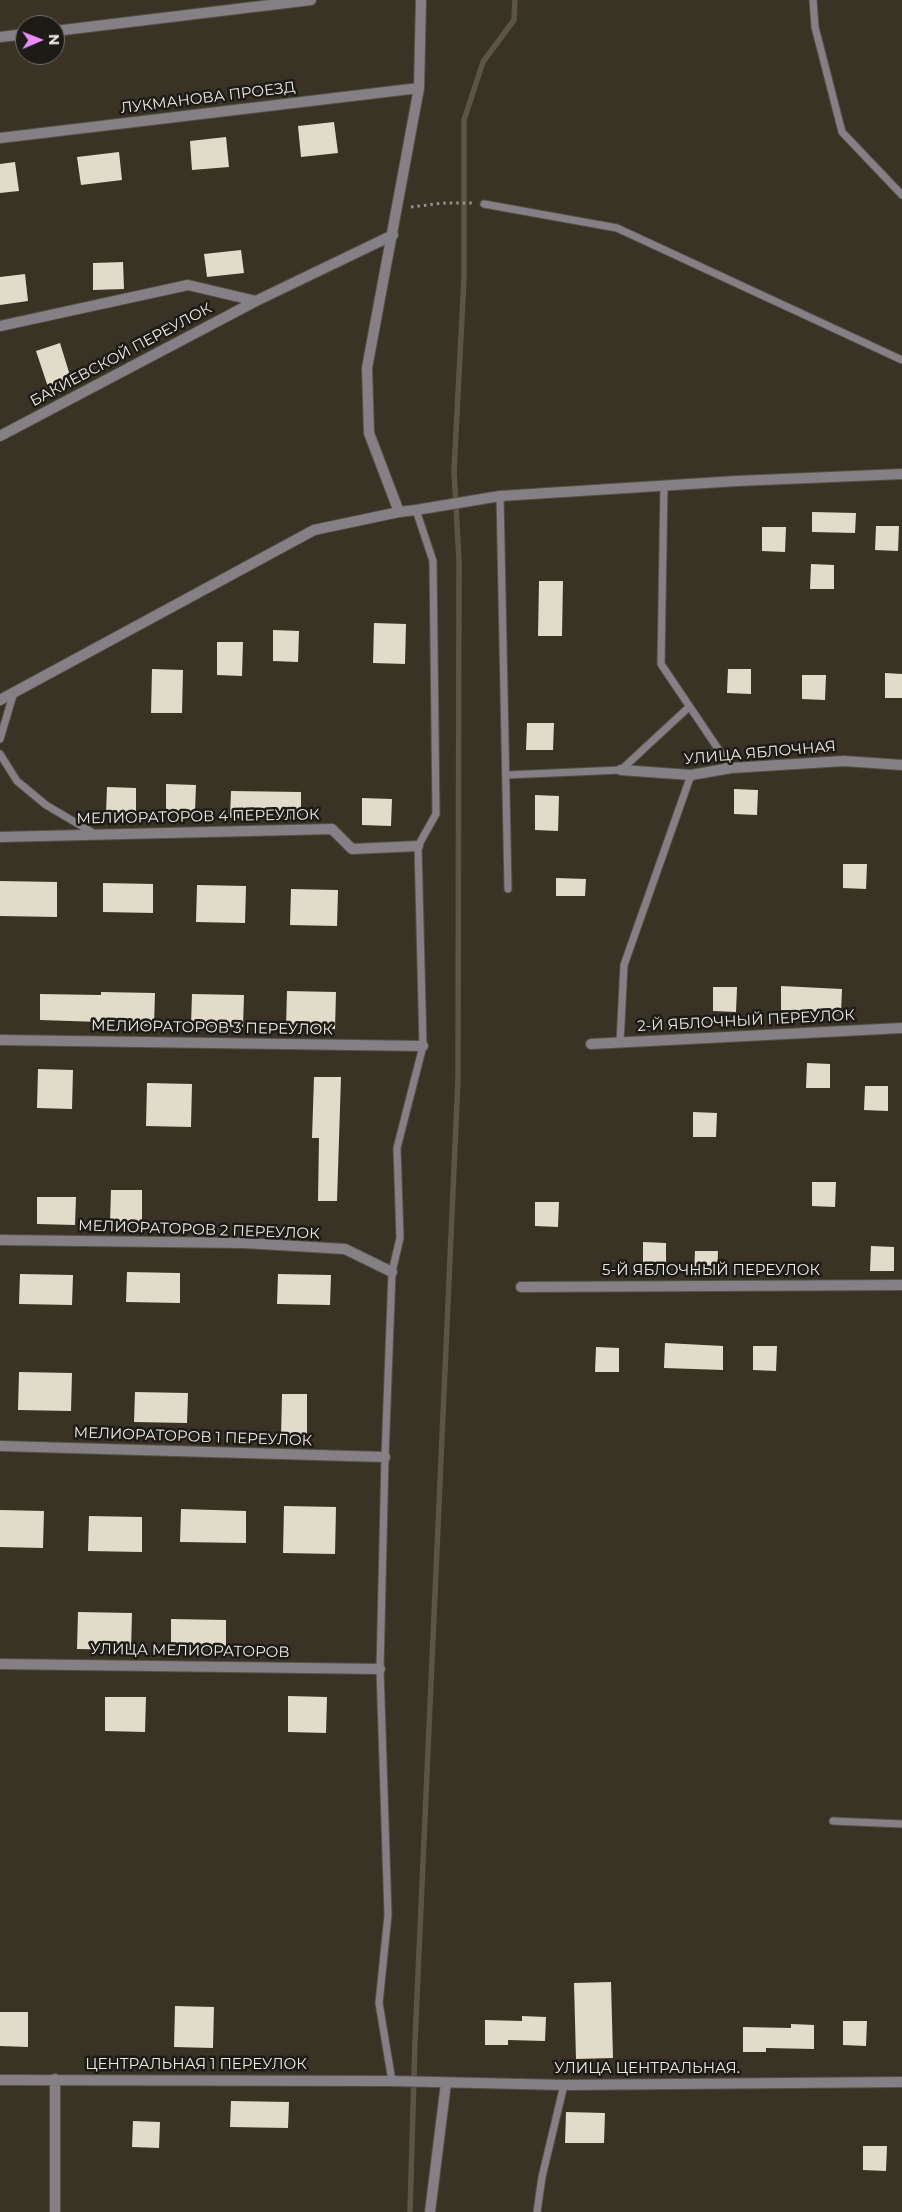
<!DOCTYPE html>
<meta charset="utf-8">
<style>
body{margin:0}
#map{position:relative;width:902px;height:2212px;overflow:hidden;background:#383325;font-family:Montserrat,sans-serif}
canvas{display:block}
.north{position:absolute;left:15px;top:15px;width:50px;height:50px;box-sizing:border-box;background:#1d1b15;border:1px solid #716e67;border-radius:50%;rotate:89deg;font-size:14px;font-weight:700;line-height:20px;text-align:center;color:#efebe3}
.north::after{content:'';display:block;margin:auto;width:18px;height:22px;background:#e98dfe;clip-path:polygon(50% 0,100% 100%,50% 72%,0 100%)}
</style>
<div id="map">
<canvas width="902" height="2212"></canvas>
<div class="north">N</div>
</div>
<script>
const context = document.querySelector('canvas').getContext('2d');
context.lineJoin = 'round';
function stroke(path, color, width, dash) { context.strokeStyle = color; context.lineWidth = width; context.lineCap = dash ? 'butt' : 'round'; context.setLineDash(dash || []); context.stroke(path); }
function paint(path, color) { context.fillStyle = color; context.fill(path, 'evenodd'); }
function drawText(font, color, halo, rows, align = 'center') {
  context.font = font + ' Montserrat,sans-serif'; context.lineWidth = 5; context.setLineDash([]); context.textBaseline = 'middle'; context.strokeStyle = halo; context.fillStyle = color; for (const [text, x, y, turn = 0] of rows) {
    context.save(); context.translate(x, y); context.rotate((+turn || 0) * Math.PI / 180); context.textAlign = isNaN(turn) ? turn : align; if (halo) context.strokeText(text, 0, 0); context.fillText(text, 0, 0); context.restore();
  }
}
stroke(new Path2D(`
 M410,2212l5,-171 43,-962 1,-519 -5,-89 10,-193v-158l19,-58 31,-42 1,-20`), '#5d5544', 5.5);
paint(new Path2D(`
 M334,122l4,31 -37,4 -3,-31z
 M226,137l3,30 -37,3 -2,-29z
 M119,152l3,28 -41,5 -4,-28z
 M15,162l4,29 -19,2v-29z
 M241,250l3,23 -37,4 -3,-23z
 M123,262l1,27 -31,1v-27z
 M25,274l3,27 -28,4v-28z
 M60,343l12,39 -23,8 -13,-39z
 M812,512l44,1 -1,20 -43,-1z
 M876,526h23l-1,25 -23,-1z
 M762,527h24l-1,25 -23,-1z
 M811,564l23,1v24h-24z
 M539,581h24l-1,55h-24z
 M374,623l32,1 -1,40 -32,-1z
 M273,630l26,1 -1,31 -25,-1z
 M217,642h26l-1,34 -25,-1z
 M152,669l31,1 -1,43h-31z
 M728,669h23v25l-24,-1z
 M885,673l17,1v24h-17z
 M802,675h24l-1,25 -23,-1z
 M527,723h27l-1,27h-27z
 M166,784l30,1 -1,26h-29z
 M107,787l29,1v27l-30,-1z
 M734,789l24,1 -1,25 -23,-1z
 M231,791l70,1v27l-71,-1z
 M535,795l24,1 -1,35 -23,-1z
 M362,798l30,1 -1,27 -29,-1z
 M843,864h24l-1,25 -23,-1z
 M556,878l30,1 -1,17h-29z
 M0,881l57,1v35l-57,-1z
 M103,883l50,1v29l-50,-1z
 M197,885l49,1 -1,37 -49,-1z
 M291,889l47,1 -1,36 -47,-1z
 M781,986l61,3 -1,24 -60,-3z
 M713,987h24l-1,25 -23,-1z
 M287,991l49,1 -1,37 -49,-1z
 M101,992l54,1 -1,33 -54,-1v-3l-60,-2v-26l61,1z
 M192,994l52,1 -1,32 -52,-1z
 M807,1063l23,1v24h-24z
 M38,1069l35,1 -1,39 -35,-1z
 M314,1077h27l-4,124h-19l1,-63h-7z
 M147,1083l45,1 -1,43 -45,-1z
 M865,1086h23v25l-24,-1z
 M693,1112l24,1 -1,24h-23z
 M812,1182h24l-1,25 -23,-1z
 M111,1190h31v32h-32z
 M37,1197h39l-1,28 -38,-1z
 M535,1202h24l-1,25 -23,-1z
 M643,1242l23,1v24h-23z
 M871,1246l23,1v24h-24z
 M695,1251h23l-1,25 -23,-1z
 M127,1272l53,1v30l-54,-1z
 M20,1274l53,1 -1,30 -53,-1z
 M278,1274l53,1 -1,30 -53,-1z
 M665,1343l58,3v24l-59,-2z
 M753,1346h24l-1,25 -23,-1z
 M596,1347l23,1v24h-24z
 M19,1372l53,1 -1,38 -53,-1z
 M135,1392l53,1 -1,30 -53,-1z
 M282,1394h25v44h-26z
 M284,1506l52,1 -1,47 -52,-1z
 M181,1509l65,2v32l-66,-1z
 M0,1510l44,1 -1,37 -43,-1z
 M89,1516l53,1v35l-54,-1z
 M78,1612l54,1 -1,37 -54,-1z
 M171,1619l55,1v29l-55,-1z
 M288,1696l39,1 -1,36 -38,-1z
 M105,1697h41l-1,35 -40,-1z
 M611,1982l2,76 -37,1 -2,-76z
 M175,2006l39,1 -1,41 -39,-1z
 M0,2012h28v35l-28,-1z
 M522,2016l24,1 -1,24 -37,-1v5h-23v-25l37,1z
 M843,2021h24l-1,25 -23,-1z
 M791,2024l23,1v24l-48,-1v4h-23v-25l48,1z
 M231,2101l58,1 -1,26 -58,-1z
 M566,2112l39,1 -1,30h-39z
 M133,2121l27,1 -1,26 -27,-1z
 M863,2146h24l-1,25 -23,-1z`), '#e1dbca');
const service = new Path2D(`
 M813,0l2,27 27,105 60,63
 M484,204l133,24 285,132
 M664,485l-3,179 70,104
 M500,496l8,393
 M0,739l14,-47
 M0,754l17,27 29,24 49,29
 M506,775l115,-5 68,-63
 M620,1042l4,-77 67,-190
 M833,1821l69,3
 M392,2081l-13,-78 9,-88 -8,-246 5,-212 7,-185 8,-34 -3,-90 26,-102 -5,-200 18,-32 -3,-253 -17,-51
 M537,2212l5,-35 22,-92`);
const minor = new Path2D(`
 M55,31l256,-31
 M0,37l25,-3
 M0,138l419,-50
 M0,326l188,-41 68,16 137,-66
 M0,436l256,-135
 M416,510l-17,2 -30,-79 -2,-65 52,-280 2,-88
 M621,770l70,5 40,-7 113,-7 58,4
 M0,837l332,-8 20,20 66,-3
 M0,1040l423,6
 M591,1044l311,-16
 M0,1240l244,3 101,6 47,23
 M521,1287l381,-2
 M0,1446l385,11
 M0,1664l380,5
 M55,2079v133
 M0,2080l392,1 172,4 338,-3
 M430,2212l16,-129`);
const tertiary = new Path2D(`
 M416,510l84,-14 237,-15 165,-7
 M0,700l314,-170 85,-18`);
stroke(service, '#555043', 9);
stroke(minor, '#555043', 12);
stroke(tertiary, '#555043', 12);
stroke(new Path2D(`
 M411,207l32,-4h31`), '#979388', 3, [2.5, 4]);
stroke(service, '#858086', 7);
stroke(minor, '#858086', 10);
stroke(tertiary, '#858086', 10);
drawText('15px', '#efebe3', '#1d1b15', [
 ["ЛУКМАНОВА ПРОЕЗД",208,98,-7],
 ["БАКИЕВСКОЙ ПЕРЕУЛОК",121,355,-28],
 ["УЛИЦА ЯБЛОЧНАЯ",760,753,-5],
 ["МЕЛИОРАТОРОВ 4 ПЕРЕУЛОК",198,817,-1],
 ["2-Й ЯБЛОЧНЫЙ ПЕРЕУЛОК",746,1021,-3],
 ["МЕЛИОРАТОРОВ 3 ПЕРЕУЛОК",212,1028,1],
 ["МЕЛИОРАТОРОВ 2 ПЕРЕУЛОК",199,1230,2],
 ["5-Й ЯБЛОЧНЫЙ ПЕРЕУЛОК",711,1271],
 ["МЕЛИОРАТОРОВ 1 ПЕРЕУЛОК",193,1437,2],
 ["УЛИЦА МЕЛИОРАТОРОВ",190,1651,1],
 ["ЦЕНТРАЛЬНАЯ 1 ПЕРЕУЛОК",196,2065],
 ["УЛИЦА ЦЕНТРАЛЬНАЯ.",647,2069]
]);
</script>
